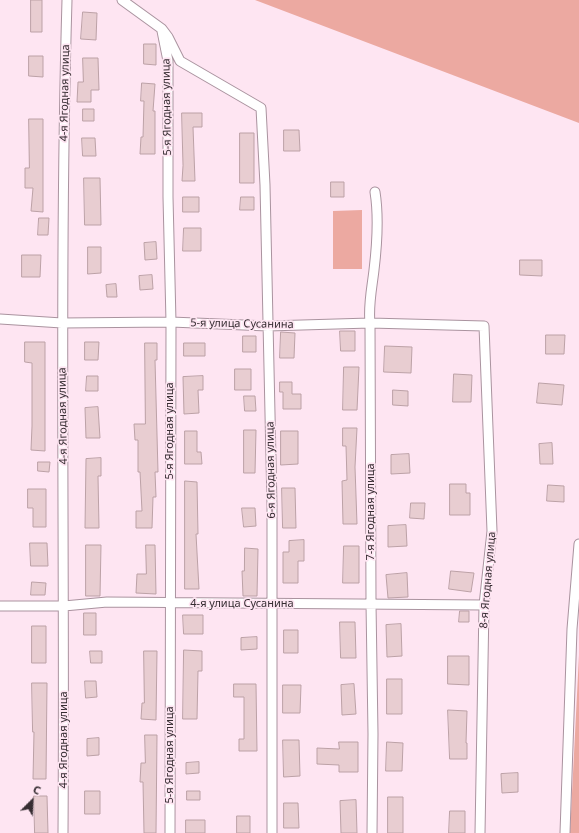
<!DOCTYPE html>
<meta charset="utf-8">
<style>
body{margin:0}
#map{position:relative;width:579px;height:833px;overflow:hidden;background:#fee5f2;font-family:"Noto Sans",sans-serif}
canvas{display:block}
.north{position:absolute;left:12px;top:781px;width:40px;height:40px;-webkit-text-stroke:3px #fee5f2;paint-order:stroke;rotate:24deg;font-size:11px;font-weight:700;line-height:16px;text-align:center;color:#362d32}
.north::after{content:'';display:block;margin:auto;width:14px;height:18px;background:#362d32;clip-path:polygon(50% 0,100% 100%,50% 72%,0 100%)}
</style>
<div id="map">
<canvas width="579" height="833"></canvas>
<div class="north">С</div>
</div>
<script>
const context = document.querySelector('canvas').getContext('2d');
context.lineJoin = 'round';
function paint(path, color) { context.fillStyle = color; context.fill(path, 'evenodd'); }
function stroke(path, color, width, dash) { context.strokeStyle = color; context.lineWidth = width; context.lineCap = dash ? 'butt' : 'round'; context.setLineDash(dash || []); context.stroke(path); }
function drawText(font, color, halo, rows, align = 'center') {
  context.font = font + ' "Noto Sans",sans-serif'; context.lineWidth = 3.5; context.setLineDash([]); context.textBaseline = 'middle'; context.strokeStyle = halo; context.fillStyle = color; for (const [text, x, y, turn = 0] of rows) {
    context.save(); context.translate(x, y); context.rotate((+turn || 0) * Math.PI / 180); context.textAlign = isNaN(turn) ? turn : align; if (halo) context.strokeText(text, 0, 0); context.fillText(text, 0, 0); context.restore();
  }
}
paint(new Path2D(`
 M255,0h324v123z
 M362,210v59h-29v-58z
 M579,655v178h-9z`), '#eca9a1');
const building = new Path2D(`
 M31,0h11v32h-11z
 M83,12l14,1 -1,27 -15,-1z
 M144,44h12v21l-12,-1z
 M29,56h14v21l-14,-1z
 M83,58h15l1,32h-8v12h-14l1,-20h5z
 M142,83l13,1 -2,27h2v43h-15l1,-17h2l1,-36h-3z
 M83,109h11v12h-11z
 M182,113h20v14h-9l2,54h-13l1,-15z
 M29,119h14v93l-12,-1 2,-23h-8v-20h4z
 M284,130h15l1,21h-16z
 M240,133h14v50h-14z
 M82,138h13l1,18h-13z
 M84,178h16l1,47h-16z
 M331,182h13v15h-13z
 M183,197h16v15h-16z
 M241,197h13v13h-14z
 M39,218h10l-1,17h-10z
 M184,228h17v23h-18z
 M156,242l1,17 -12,1 -1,-17z
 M88,247h13v26l-13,1z
 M22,255h19l-1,22h-18z
 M520,260h22v16l-22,-1z
 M152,275l1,14 -13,1 -1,-14z
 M116,284l1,13h-10l-1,-12z
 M340,331h15v20h-14z
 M281,332l14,1 -1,25h-14z
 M546,335h19l-1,19h-18z
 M243,336h13v16h-13z
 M25,342h20v109l-14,-1 1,-24v-63l-7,-1z
 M85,342h14l-1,18h-13z
 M145,343h12v17h-2l3,112h-3l1,25h-3l-1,31h-16v-17h6l-2,-39h-2v-32h-3l-1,-16h11z
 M184,343h21v13h-21z
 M385,346l27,1 -1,26 -27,-1z
 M344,367h15l-2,43h-14z
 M235,369h16v21h-16z
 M454,374l18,1 -1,27h-18z
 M87,376h11v15h-12z
 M203,376v14h-5l1,23 -15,1 -1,-37z
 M280,382h12v12h9v15h-18v-17h-3z
 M539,383l25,2 -2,20 -25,-2z
 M393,390l15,1v15l-15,-1z
 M244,396h11l1,15h-11z
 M98,407l2,31h-14l-1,-30z
 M343,428h14l-2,39 2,57h-14l-1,-43 5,-1 -1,-34h-3z
 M244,430h12l-1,43h-11z
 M185,431h12v21h4l1,12h-17z
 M281,431h17v33l-17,1z
 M552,443l1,21h-13l-1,-20z
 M409,454l1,19 -19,1v-19z
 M101,458v18h-3l1,52h-14l1,-69z
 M38,462h12l-1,10 -11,-1z
 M185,481l12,1 1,52h-2l3,55h-14z
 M450,484h16v9h4v22h-20z
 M548,485l16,1v16l-17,-1z
 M282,488h13l1,40h-13z
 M28,489h18v38h-13v-19h-5z
 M411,503h14l-1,16 -14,-1z
 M242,508h13l1,18 -12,1z
 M406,525l1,21 -19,1v-21z
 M304,540v21h-6v22h-15v-31h6v-11z
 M30,543h17l1,23h-17z
 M86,545h15l-1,51h-14z
 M146,545h9l1,49 -20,-1 1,-19h9z
 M344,546h15v37h-16z
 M245,548l13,1 -1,47h-14l-1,-25h2z
 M451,571l23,2 -3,19 -22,-3z
 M407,573l1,24 -20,1 -2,-23z
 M32,582l14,1 -1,12h-14z
 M460,611h9v11h-10z
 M84,613h12v22h-12z
 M183,615h20v19h-19z
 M340,622h15l1,36h-15z
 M401,624l1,32 -15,1 -1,-32z
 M32,626h14v37h-14z
 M284,630h14v23h-14z
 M257,637v12l-16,1v-12z
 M184,650l18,1v20h-4l-1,48h-14z
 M90,651h12v12h-11z
 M144,651h13l-1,69 -15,-1 1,-16h2z
 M448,656h21v29l-21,-1z
 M387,679h15v35h-15z
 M85,681h11l1,16 -11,1z
 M32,683h15l-1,96h-13l1,-47h-1z
 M234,684h22l1,67h-18v-12h5v-42h-10z
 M354,684l2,30 -14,1 -1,-30z
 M283,685h18l-1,28h-17z
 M448,710l19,1 -1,32h1v16h-17z
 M145,735h12l-1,98h-12l-1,-51h-3l1,-19h4z
 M99,738v17l-12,1v-17z
 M283,740h16l1,36 -16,1z
 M339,742h19v30h-19v-7l-22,-1v-16l22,1z
 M387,742l16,1 -1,28h-16z
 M199,762v11l-13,1v-11z
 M518,773v19l-16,1 -1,-19z
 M85,791h15v23h-15z
 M187,791h13v9h-13z
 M34,796h13l1,37h-13z
 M388,797h15v36h-15z
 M356,800l1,33h-16l-1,-32z
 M284,803h14l1,25h-15z
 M450,811h15v22h-16z
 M237,816h13v17h-13z
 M186,820h19v13h-19z`);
paint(building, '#e8cdd1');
stroke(building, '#bca1a6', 1);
const minor = new Path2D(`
 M122,0l40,29 6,8 12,24 81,47 4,77 7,320v328
 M162,31l6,30v136l3,125 -1,511
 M0,319l62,4 109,-1 97,4 102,-3 114,3 8,205 -8,74 -4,228
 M0,606h64l43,-4 377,3
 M63,833c2,-278 -4,-555 4,-833
 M372,833l1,-99 -2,-131 -1,-280c-2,-18 2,-35 4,-53 3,-25 5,-53 1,-78
 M565,833l7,-204 7,-85`);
stroke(minor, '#aa939f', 11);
stroke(minor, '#fff', 9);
drawText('11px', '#362d32', '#fee5f2', [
 ["4-я Ягодная улица",65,93,-89],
 ["5-я Ягодная улица",167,107,-91],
 ["5-я улица Сусанина",242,324,1],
 ["4-я Ягодная улица",63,416,-91],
 ["5-я Ягодная улица",170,431,-90],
 ["6-я Ягодная улица",271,470,-91],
 ["7-я Ягодная улица",371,512,-90],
 ["8-я Ягодная улица",488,580,-85],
 ["4-я улица Сусанина",242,604],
 ["4-я Ягодная улица",64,740,-90],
 ["5-я Ягодная улица",170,755,-90]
]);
</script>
